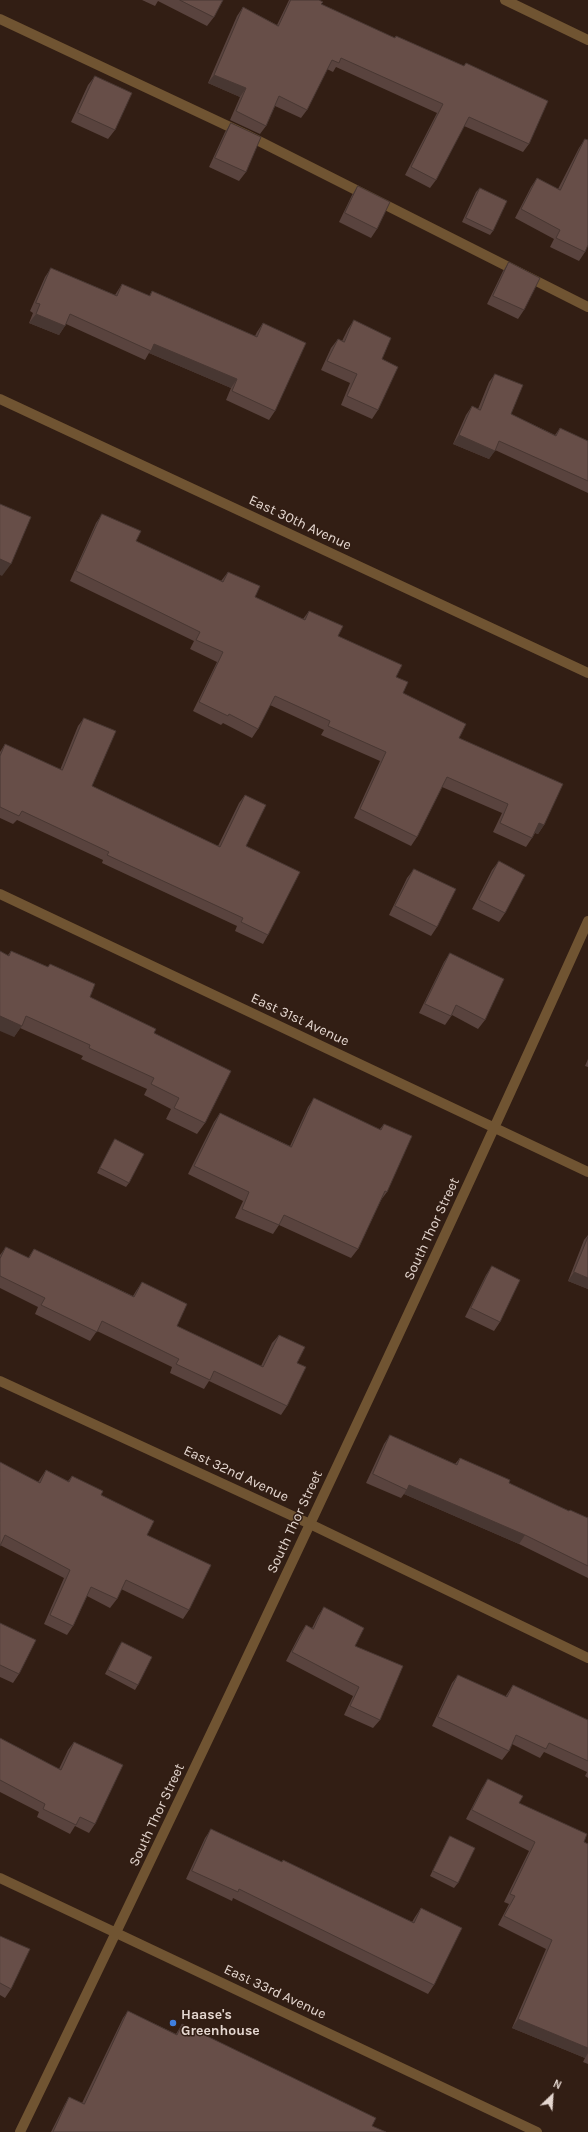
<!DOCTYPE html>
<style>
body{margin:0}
#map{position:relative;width:588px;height:2132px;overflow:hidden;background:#321e14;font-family:Karla,sans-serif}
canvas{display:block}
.north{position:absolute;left:532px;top:2076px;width:40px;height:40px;-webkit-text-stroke:3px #321e14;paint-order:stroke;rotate:25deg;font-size:11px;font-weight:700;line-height:16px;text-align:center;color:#e5d7d0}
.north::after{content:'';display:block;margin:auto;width:14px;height:18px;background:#e5d7d0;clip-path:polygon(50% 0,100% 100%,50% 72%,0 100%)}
</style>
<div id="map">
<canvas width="588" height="2132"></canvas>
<div class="north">N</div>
</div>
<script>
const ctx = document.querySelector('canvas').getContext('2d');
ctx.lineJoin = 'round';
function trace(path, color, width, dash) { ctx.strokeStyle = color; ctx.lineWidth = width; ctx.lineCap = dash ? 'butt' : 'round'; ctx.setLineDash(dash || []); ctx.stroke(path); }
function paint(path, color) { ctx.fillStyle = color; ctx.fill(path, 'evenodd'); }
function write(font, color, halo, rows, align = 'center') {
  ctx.font = font + ' Karla,sans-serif'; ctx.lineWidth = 3; ctx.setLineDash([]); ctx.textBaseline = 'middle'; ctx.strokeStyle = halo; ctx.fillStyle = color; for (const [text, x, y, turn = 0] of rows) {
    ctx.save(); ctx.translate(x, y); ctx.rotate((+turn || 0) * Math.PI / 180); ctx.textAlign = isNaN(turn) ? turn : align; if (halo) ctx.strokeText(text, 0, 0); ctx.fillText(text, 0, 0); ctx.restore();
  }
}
const service = new Path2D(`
 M0,19L247,135L588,307`);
const minor = new Path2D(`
 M0,399L588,673
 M0,894L588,1172
 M0,1381L310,1524L588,1658
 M0,1878L537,2132
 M20,2132C214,1730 405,1328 588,921`);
const tertiary = new Path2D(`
 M505,0L588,40`);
const wall = new Path2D(`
 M142,0H223L214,17L207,26L158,1L155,6Z
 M289,0H319L321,4L394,38L396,36L464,66L466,63L529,144L523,152L464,126L436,180L430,188L405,175L437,113L336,67L333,72L327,69L307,110L301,118L275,106L266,126L260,134L230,120L240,97L208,83L237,16L243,7L277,25Z
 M95,76L115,130L108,139L71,122L88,85Z
 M231,123L246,172L239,181L209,167L225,132Z
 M585,139V252L579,261L550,247L554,239L515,218L531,187L537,178L558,189L579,148Z
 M358,186L377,229L371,238L339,222L352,195Z
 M480,188L493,231L490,235L462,222L476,192Z
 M509,262L524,310L518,319L487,304L503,271Z
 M51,268L115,295L122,284L149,296L152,291L255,336L257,332L263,323L275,411L269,420L226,400L231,388L149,353L145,360L66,324L59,335L29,323L33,313L30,311L45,277Z
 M354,320L382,359L378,410L372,419L341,405L350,383L321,370L331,348L338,339L342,341L348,329Z
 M495,374L511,414L555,435L560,428L588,441V493L495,450L489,459L453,444L466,415L472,406L478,409L489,382Z
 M102,514L136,541L221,581L228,572L255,597L303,619L309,611L338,636L396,677L403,693L459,738L544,825L538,834L535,833L532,838L526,847L493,832L502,813L442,787L417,837L411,846L354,818L380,761L321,735L324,730L270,705L258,729L252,738L223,723L221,725L193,711L217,662L190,649L194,641L70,581L96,523Z
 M84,718L92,786L218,846L239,803L245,795L246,846L268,935L263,944L235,931L237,926L102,863L103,860L17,820L13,824L0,818V752L5,744L60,770L78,726Z
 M499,861L505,913L499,922L472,909L492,870Z
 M414,869L437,927L431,936L389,915L407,878Z
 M11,951L48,967L50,964L90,997L154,1033L205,1123L197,1134L166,1119L171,1109L144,1095L147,1089L81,1059L83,1056L20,1028L14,1037L8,955Z
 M450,953L485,1020L478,1029L452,1015L445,1025L419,1013L444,962Z
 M588,1059V1067L585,1066Z
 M314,1098L379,1130L384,1124L387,1192L381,1200L358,1249L351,1258L279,1225L273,1234L235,1218L243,1201L188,1174L214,1122L220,1113L290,1146L308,1107Z
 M115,1139L129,1183L126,1187L97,1173L112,1144Z
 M588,1235V1289L568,1281L584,1240Z
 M6,1247L28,1258L34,1249L133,1296L136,1291L142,1282L177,1326L261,1366L272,1343L279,1335L297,1363L287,1406L281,1415L209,1381L204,1389L170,1373L172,1367L97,1331L90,1341L35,1314L38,1307L0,1288V1255Z
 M492,1266L500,1322L494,1331L465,1317L486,1275Z
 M390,1435L455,1464L460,1458L509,1483L569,1511L588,1518V1578L519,1544L404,1494L401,1498L366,1483L384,1444Z
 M0,1462L38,1482L46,1470L68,1481L72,1476L101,1495L147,1535L189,1610L183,1619L121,1589L117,1599L110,1608L87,1596L73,1626L67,1635L44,1624L64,1578L0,1545Z
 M324,1607L355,1646L380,1720L373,1728L344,1715L353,1696L286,1661L300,1634L306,1625L312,1628L318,1616Z
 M0,1623L19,1674L13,1683L0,1677Z
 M122,1642L138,1685L135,1690L105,1674L119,1646Z
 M458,1675L505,1697L513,1685L588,1720V1778L585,1776L587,1772L544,1752L540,1758L512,1744L509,1751L502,1760L432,1726L452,1683Z
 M0,1738L59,1769L68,1750L74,1742L95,1824L89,1833L75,1826L70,1834L37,1817L39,1812L0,1792Z
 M488,1779L519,1803L588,1844V2064L583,2062L585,2058L512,2028L546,1949L498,1925L509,1904L504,1902L529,1851L466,1819L482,1788Z
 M211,1829L282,1862L283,1860L412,1922L415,1917L421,1908L434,1985L428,1994L233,1898L232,1901L186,1879L205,1838Z
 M450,1836L458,1883L454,1888L430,1876L447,1841Z
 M0,1936L11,1989L5,1998L0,1995Z
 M128,2011L176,2034L182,2024L372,2126L386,2132H51L65,2104L69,2097L82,2103L123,2018Z`);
const shadedWall = new Path2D(`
 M214,75L246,88L240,97L208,83Z
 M36,314L65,326L59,335L29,323Z
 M154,344L237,379L231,388L149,353Z
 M459,435L495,451L489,459L453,444Z
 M0,559L11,564L2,576L0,575Z
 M539,823L544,825L538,834L533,832Z
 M0,1016L22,1026L14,1037L0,1031Z
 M574,1272L588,1278V1289L568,1281Z
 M409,1485L525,1535L519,1544L404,1494Z
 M518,2019L588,2048V2053L585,2058L512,2028Z`);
const building = new Path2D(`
 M180,0H223L214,17Z
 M291,0H319L323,2L321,4L395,38L396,36L464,66L466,63L548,101L529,144L469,117L436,180L411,167L443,104L341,58L339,63L332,60L307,110L279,96L266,126L236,111L246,88L214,75L243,7L278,26Z
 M95,76L132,93L115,130L78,113Z
 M231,123L261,137L246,172L215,158Z
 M585,139L588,140V245L585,252L556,238L560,230L521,209L537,178L560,190Z
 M358,186L390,202L377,229L345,213Z
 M480,188L507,201L493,231L466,218Z
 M509,262L540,278L524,310L493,296Z
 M51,268L117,296L122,284L150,296L152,291L257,337L263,323L306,343L275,411L232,391L237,379L154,344L151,351L70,314L65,326L36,314L40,304L36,303Z
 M354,320L391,338L382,359L398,367L378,410L347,396L357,374L327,361L338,339L344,342Z
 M495,374L523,385L511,414L556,436L560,428L588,441V481L499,441L495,451L459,435L472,406L480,410Z
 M0,504L31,517L11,564L0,559Z
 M102,514L141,531L136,541L223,582L228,572L260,586L255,597L305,620L309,611L343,626L338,636L402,665L396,677L408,682L403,693L466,724L459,738L563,784L544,825L539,823L532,838L500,823L508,804L447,777L417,837L360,809L386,752L328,726L330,721L275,696L258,729L229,714L228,716L199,702L223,652L196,640L200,632L76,571Z
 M84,718L116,731L92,786L220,847L245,795L266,805L246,846L300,872L268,935L241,922L243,918L107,855L109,852L22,811L19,816L0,807V756L5,744L62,770Z
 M499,861L525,875L505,913L479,900Z
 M414,869L456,889L437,927L395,906Z
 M0,951L9,956L11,951L48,967L50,964L95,984L90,997L156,1029L154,1033L231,1071L205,1123L174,1108L179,1098L151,1084L154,1078L89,1048L90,1045L26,1016L22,1026L0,1016Z
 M450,953L504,979L485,1020L456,1005L451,1016L425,1004Z
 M314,1098L381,1130L384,1124L412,1136L387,1192L385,1191L358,1249L284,1215L279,1225L242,1209L249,1192L194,1166L220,1113L291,1147Z
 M115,1139L144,1154L129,1183L100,1168Z
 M588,1237V1278L574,1272Z
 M6,1247L29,1258L34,1249L134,1297L142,1282L187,1304L177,1326L263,1367L279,1335L305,1347L297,1363L306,1367L287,1406L214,1371L210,1380L176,1364L179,1359L102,1321L97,1332L41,1305L45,1298L0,1276V1259Z
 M492,1266L520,1280L500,1322L471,1308Z
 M390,1435L457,1465L460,1458L510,1480L509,1483L569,1511L570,1510L588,1518V1566L525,1535L409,1485L407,1490L373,1474Z
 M0,1462L40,1483L46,1470L69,1482L72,1476L103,1491L101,1495L154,1521L147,1535L211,1565L189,1610L126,1580L117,1599L91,1587L73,1626L50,1615L70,1570L5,1535L0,1546Z
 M324,1607L364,1628L355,1646L403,1666L380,1720L350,1706L359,1687L292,1652L306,1625L313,1629Z
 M0,1623L36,1640L19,1674L0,1665Z
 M122,1642L152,1657L138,1685L108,1670Z
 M458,1675L507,1697L513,1685L588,1720V1761L549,1743L546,1749L516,1735L509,1751L438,1717Z
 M0,1738L61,1770L74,1742L123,1765L95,1824L80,1817L76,1825L43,1809L45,1804L0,1780Z
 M488,1779L523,1796L519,1803L587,1834L584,1842L588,1844V2048L518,2019L552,1940L504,1916L515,1896L510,1894L535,1842L472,1810Z
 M211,1829L282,1862L283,1860L414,1923L421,1908L462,1928L434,1985L239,1889L238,1892L192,1871Z
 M450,1836L475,1848L458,1883L433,1871Z
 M0,1936L30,1949L11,1989L0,1983Z
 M128,2011L177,2035L182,2024L376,2118L372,2126L386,2132H53L69,2097L84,2104Z`);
const markers = [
 [173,2023,4,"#3f7fe0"]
];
const streetNames = [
 ["East 30th Avenue",300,523,25],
 ["East 31st Avenue",300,1020,25],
 ["South Thor Street",432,1229,-65],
 ["East 32nd Avenue",236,1474,25],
 ["South Thor Street",295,1522,-65],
 ["South Thor Street",157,1815,-65],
 ["East 33rd Avenue",275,1992,25]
];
const poiNames = [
 ["Haase's",181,2015],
 ["Greenhouse",181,2031]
];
trace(service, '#705432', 10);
trace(minor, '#705432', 10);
trace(tertiary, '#705432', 10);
paint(wall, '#59433e');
paint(shadedWall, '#483732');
paint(building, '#674e48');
trace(building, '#483732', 1);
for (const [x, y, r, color] of markers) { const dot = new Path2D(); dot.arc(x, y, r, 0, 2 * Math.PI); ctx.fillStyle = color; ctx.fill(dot); trace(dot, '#321e14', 1.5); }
write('14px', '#e5d7d0', '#321e14', streetNames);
write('bold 14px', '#e5d7d0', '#321e14', poiNames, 'left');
</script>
